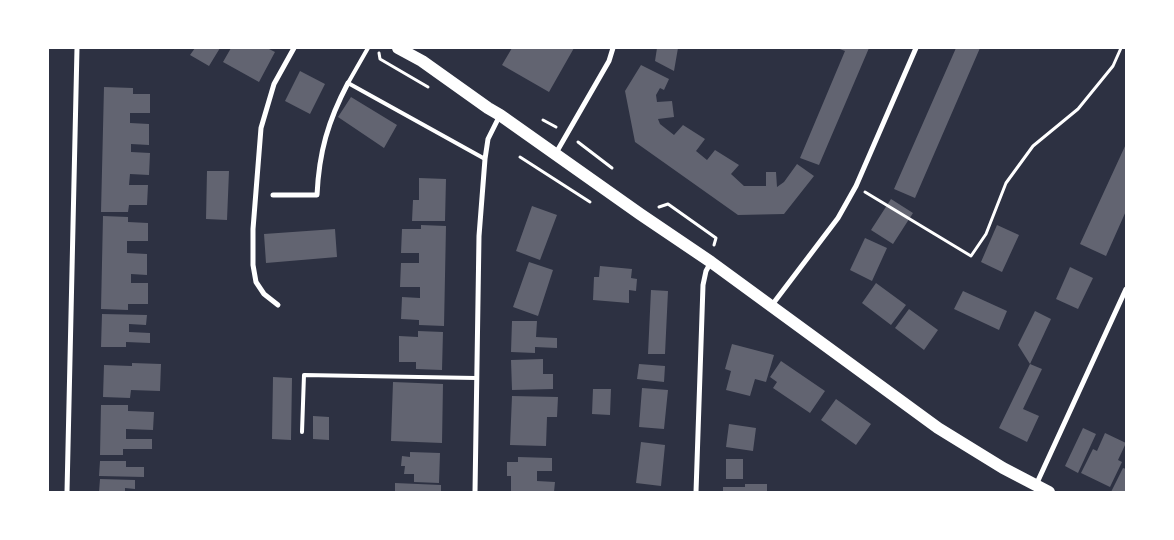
<!DOCTYPE html>
<style>
body{margin:0}
#map{position:relative;width:1174px;height:540px;overflow:hidden;background:#2d3142;font-family:Commissioner,sans-serif}
canvas{display:block}
.frame{position:absolute;inset:0;border:49px solid #fff;pointer-events:none}
</style>
<div id="map">
<canvas width="1174" height="540"></canvas>
<div class="frame"></div>
</div>
<script>
const ctx = document.querySelector('canvas').getContext('2d');
ctx.lineJoin = 'round';
function paint(path, color) { ctx.fillStyle = color; ctx.fill(path, 'evenodd'); }
function trace(path, color, width, dash) { ctx.strokeStyle = color; ctx.lineWidth = width; ctx.lineCap = dash ? 'butt' : 'round'; ctx.setLineDash(dash || []); ctx.stroke(path); }
const building = new Path2D(`
 M195,48H220L209,66L190,55Z
 M231,48H267L275,52L259,82L223,62Z
 M512,48H574L549,92L502,65Z
 M657,48H678L674,71L655,61Z
 M837,48H869L819,165L800,158L845,51Z
 M956,48H980L915,198L894,189Z
 M641,65L669,79L664,90L660,88L656,95L657,102L672,101L674,117L658,119L660,124L674,135L683,125L705,139L696,151L707,160L715,150L739,165L731,174L744,186H766V172H776L777,187L784,182L797,164L814,176L784,214L738,215L635,142L625,91Z
 M300,71L325,84L310,114L285,101Z
 M104,87L133,88V94H150V113H130V123L149,124V145L131,144V152L150,153L149,175L130,174L129,185H148L147,205H129L128,212H101Z
 M351,97L397,125L384,148L338,117Z
 M1126,144V211L1106,256L1080,244Z
 M207,171H229L227,220L206,219Z
 M419,178L446,179L445,221H412L413,200H419Z
 M891,199L913,213L893,244L871,230Z
 M532,206L557,215L540,260L516,251Z
 M103,216L128,217V222L148,223V241H127V253L147,254V275L131,274V283H148V304H128V310L101,309Z
 M421,225L446,226L444,326L419,325V320L401,319L402,297L420,298V287H400L401,263H419V253H401L402,229H421Z
 M997,225L1019,235L1002,272L981,262Z
 M335,229L337,257L266,263L264,234Z
 M865,238L887,248L872,281L850,270Z
 M529,262L553,270L538,316L513,307Z
 M600,266L632,269L631,278L637,279L636,291L629,290V303L593,300L594,277H599Z
 M1070,267L1093,278L1078,309L1056,299Z
 M876,283L906,305L891,325L862,303Z
 M651,290L668,291L665,354H648Z
 M963,291L1007,311L999,330L954,309Z
 M909,309L938,330L924,350L895,328Z
 M1035,311L1051,319L1030,364L1042,369L1023,409L1039,416L1027,442L999,428L1030,364L1018,345Z
 M102,314L147,315L146,325L129,324V332L150,333V343L126,342V347H101Z
 M512,321H537L536,337L557,338V348L535,347V353L511,352Z
 M418,331L443,332L442,370L416,369V362H399V336L418,337Z
 M732,344L774,355L766,382L755,379L750,396L726,390L731,371L725,369Z
 M543,359V374H553V389L512,390L511,360Z
 M781,361L825,391L810,413L773,388L777,382L770,377Z
 M132,363L161,364L160,391L131,390L130,398L103,397L104,365L132,366Z
 M639,364L665,366L664,382L637,379Z
 M273,377L292,378L291,440L272,439Z
 M393,382L443,384L442,443L391,441Z
 M642,388L668,390L664,429L639,427Z
 M593,389H611L610,415L592,414Z
 M512,396L558,397L557,417H547L546,446L510,445Z
 M836,399L871,424L856,445L821,420Z
 M101,405H128V411L154,412L153,430L126,429V439H152V449H123V455H100Z
 M313,416L329,417V440L313,439Z
 M729,424L756,428L753,451L726,447Z
 M1083,428L1096,434L1078,473L1065,466Z
 M1105,433L1126,443L1118,460L1122,462L1110,487L1081,473L1093,449L1097,451Z
 M641,442L665,445L661,486L636,483Z
 M410,452L440,453L439,483L414,482V474H404L405,466H401L402,456L410,457Z
 M518,457L552,458V471H537V481L555,482L554,492H511V476H507V462H518Z
 M726,459H743V479H726Z
 M100,461H126V467H144V477L99,476Z
 M1123,468L1126,469V492H1111Z
 M100,479L135,480V489L125,488V492H99Z
 M395,483L441,485V492H395Z
 M745,484H767V492H723V487H745Z`);
const path = new Path2D(`
 M379,53L380,59L428,87
 M543,120L556,127
 M578,142L612,168
 M520,157L590,202
 M865,192L971,256L986,234L1006,183L1033,146L1078,109L1113,66L1121,48
 M659,207L668,204L716,238L714,245`);
const service = new Path2D(`
 M368,48L348,83L485,159
 M302,432L304,375L476,378`);
const minor = new Path2D(`
 M556,153L609,61L613,48
 M273,195H317C319,152 328,121 348,83
 M278,305L264,294L256,282L253,265V229L261,128L274,84L294,48
 M772,305L838,218L856,186L916,48
 M1036,485L1126,289
 M67,492L77,48
 M475,492L479,236L485,159L488,139L500,115
 M696,492L703,285L706,271L711,262`);
const primary = new Path2D(`
 M398,48L422,61L488,108L500,115L640,214L711,262L938,428L1003,468L1049,492`);
paint(building, '#626471');
trace(path, '#fff', 3);
trace(service, '#fff', 4);
trace(minor, '#fff', 5);
trace(primary, '#fff', 12);
</script>
